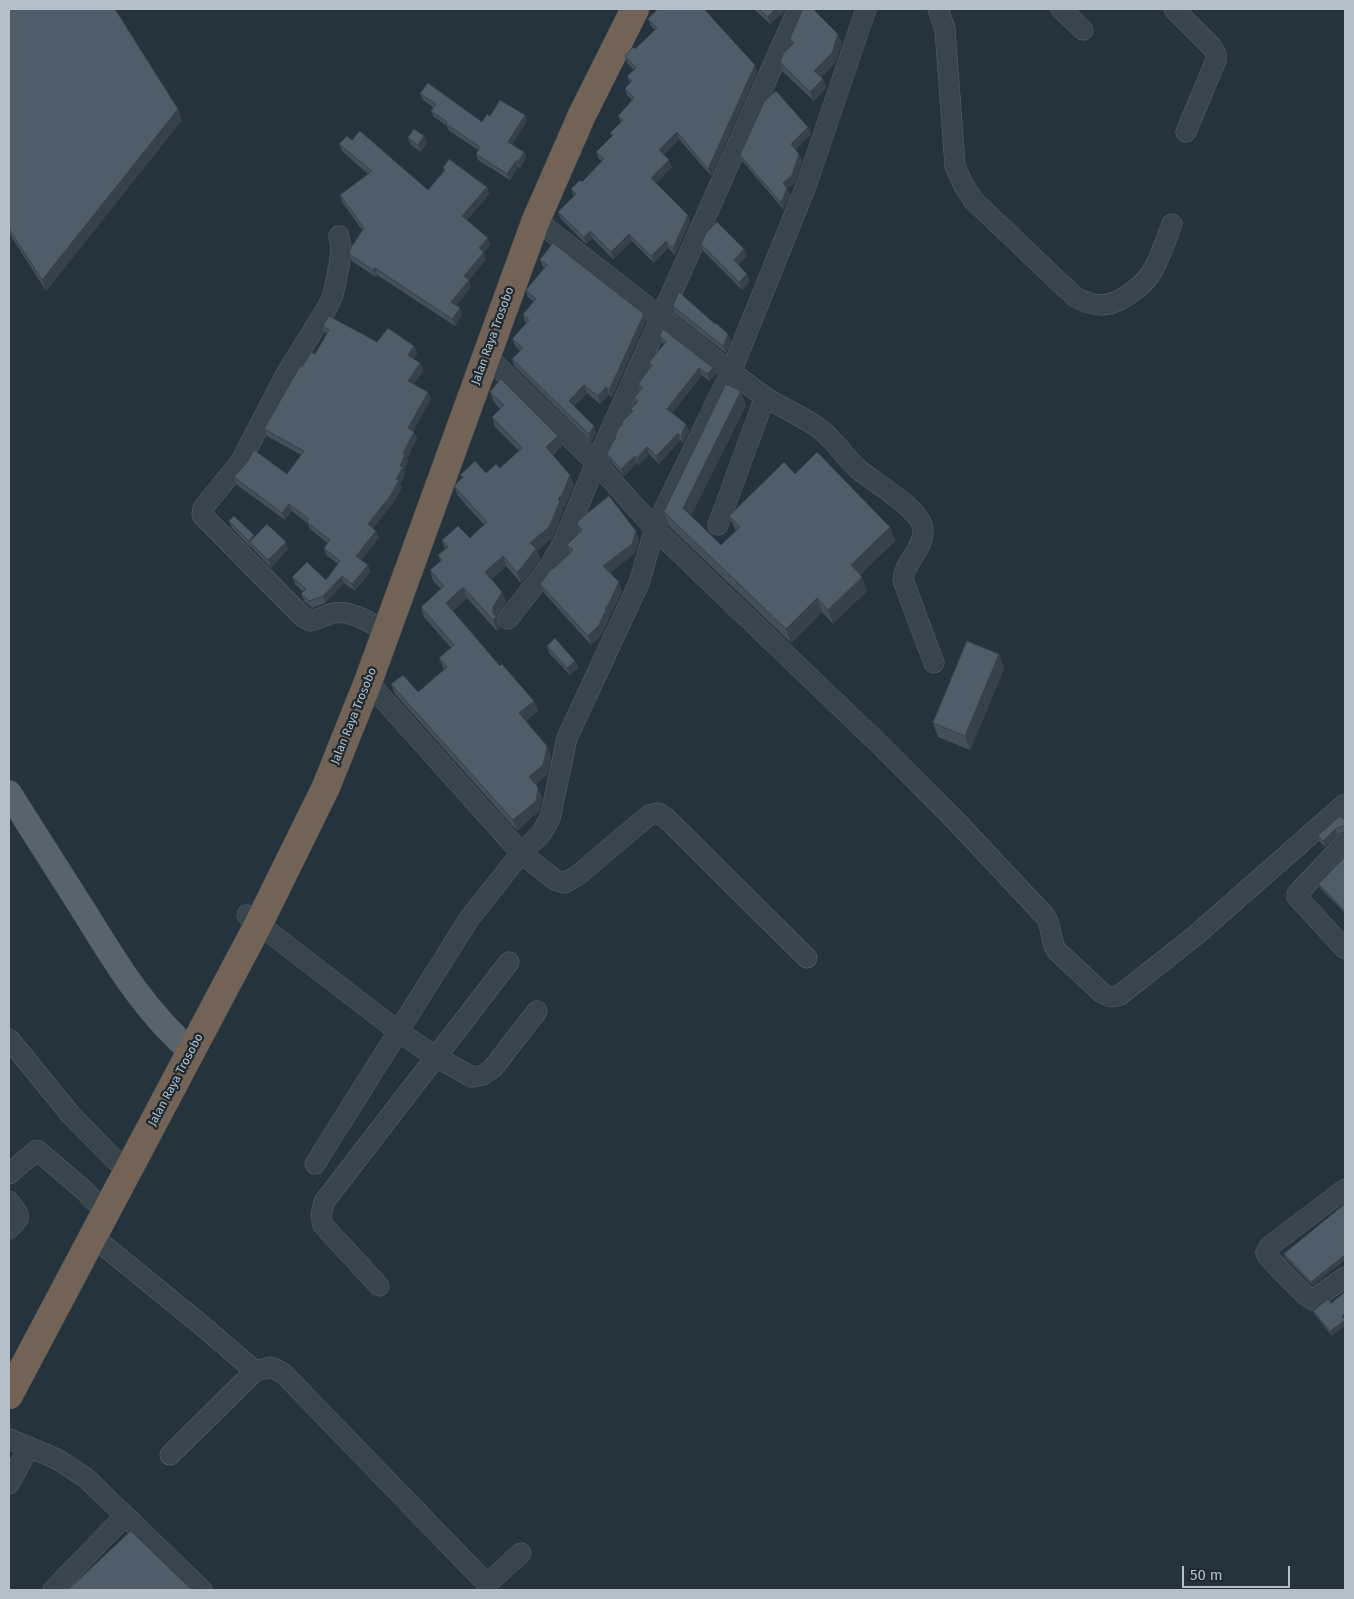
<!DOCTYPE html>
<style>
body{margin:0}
#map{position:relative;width:1354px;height:1599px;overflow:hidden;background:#25333d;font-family:"Fira Sans",sans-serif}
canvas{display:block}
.frame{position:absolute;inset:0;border:10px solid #b4bfc8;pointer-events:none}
.scale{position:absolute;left:1182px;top:1566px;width:108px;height:22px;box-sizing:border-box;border:2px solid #b4bfc8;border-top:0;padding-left:6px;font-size:15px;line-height:18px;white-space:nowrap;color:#b4bfc8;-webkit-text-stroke:4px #1e2a32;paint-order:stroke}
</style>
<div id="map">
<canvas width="1354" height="1599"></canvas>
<div class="frame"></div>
<div class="scale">50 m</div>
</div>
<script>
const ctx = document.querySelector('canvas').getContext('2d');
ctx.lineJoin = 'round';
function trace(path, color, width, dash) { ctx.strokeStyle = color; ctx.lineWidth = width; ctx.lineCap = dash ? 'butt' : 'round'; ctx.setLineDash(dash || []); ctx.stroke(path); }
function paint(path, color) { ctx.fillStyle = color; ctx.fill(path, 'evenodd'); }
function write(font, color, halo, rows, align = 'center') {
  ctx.font = font + ' "Fira Sans",sans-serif'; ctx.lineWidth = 4.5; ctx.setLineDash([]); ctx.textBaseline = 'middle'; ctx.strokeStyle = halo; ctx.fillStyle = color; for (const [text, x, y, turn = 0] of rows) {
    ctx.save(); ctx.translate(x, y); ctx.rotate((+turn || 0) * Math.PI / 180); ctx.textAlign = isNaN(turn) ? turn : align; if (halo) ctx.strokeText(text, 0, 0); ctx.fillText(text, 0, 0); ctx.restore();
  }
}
const minor = new Path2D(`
 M938,9L945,29L955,166L964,186L974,201L1075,297C1084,301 1091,305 1101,305C1118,305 1140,288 1150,275C1159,262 1166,239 1172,224
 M1061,9L1083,30
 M1174,9L1212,47L1216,54V60L1186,132
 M536,220L731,372L765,397L718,525
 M339,236L341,250L339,266L333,295L327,308L286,374L241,461L203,508L202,515L303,617L311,621C318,619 324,616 330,614C345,609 362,618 375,625
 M486,355L596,463L658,532L876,741L955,820L1045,916C1053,926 1049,940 1057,951L1102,993C1109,997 1112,998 1120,995L1196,935L1345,804
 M765,397C783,409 804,416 821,430C835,441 845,457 858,469C873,482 924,510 923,531C923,550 904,562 903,580L934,663
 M508,619L551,564L563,543L596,463L798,9
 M368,682L521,853L555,880L564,883L577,876L649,815L658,813L666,818L807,958
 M1345,843L1297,894V897L1345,949
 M247,915L399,1032L436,1057L472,1077L483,1075L493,1068L537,1011
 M9,1039L71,1115L115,1160
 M315,1164L469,919L521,853L541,834L550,818L567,738L639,583L655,528L731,372L806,186L866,9
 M9,1174L37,1150L85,1191L93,1200
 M1345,1189L1275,1242L1269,1247L1266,1253L1268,1257L1305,1295L1313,1300L1345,1277
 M9,1201L18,1214V1219L9,1229
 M92,1236L199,1323L255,1371L170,1455
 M379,1286L323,1225L321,1216L324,1202L509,962
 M255,1371L271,1367L283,1373L487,1584L521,1553
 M9,1439L57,1459L86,1478L202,1590
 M9,1484L29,1447
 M53,1590L125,1516`);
const major = new Path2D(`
 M9,793C35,834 61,875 87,916C117,965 148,1015 192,1052`);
const highway = new Path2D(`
 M9,1395L258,925L326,787L368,682L536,220L582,115L635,9`);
const wall = new Path2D(`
 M9,9L182,120L46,291L9,233Z
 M656,9H705L757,72L711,176L679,139L664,154L672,167L656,183L690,222L675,255L668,248L654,263L632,241L613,259L592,238L586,244L561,219L558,212L574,196L571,189L582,182L602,161L599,159L596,152L612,136L610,133L621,123L618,116L632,100L627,95L625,88L630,83L627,76L634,70L627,63L625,56L635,49L655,30L651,26L648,19L657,10Z
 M754,9H785L782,15L781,14L770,24Z
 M790,39L842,43L835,63L821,77L823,79L826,88L814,101L783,72L780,62L792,45Z
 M420,94L482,122L490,116L525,115L527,121L512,144L524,152L526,158L520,168L518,167L510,180L478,160L476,154L478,150L448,130L447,126L434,117L431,111L434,108L423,100Z
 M808,127L811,134L796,149L799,154L802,161L795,183L787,189L790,195L784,208L783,209L743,162L740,155Z
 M424,136L427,143L421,152L411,145L408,138Z
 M352,140L428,190L444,171L443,168L487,187L489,194L467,220L488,238L490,245L484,252L486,259L469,280L471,287L456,306L462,315L455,326L377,275L376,277L352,261L349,254L362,230L342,202L340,195L368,174L342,151L339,144Z
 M701,244L744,249L747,256L738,265L747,274L750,281L742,290L703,251Z
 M540,260L644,314L646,321L612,397L609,394L600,404L587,393L574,406L596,433L591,442L514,366L512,359L520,351L515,346L512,339L527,323L525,322L523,314L534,302L528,297L526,290L544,268L543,267Z
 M673,306L715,324L731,341L726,353L675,314Z
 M323,326L377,342L414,346L417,354L413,359L420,363L423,371L413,384L431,399L413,431L417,439L407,458L408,462L404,470L405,474L400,484L402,487L393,503L373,528L376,531L379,538L361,560L368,565L370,572L355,591L344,583L325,603L312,608L304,601L301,594L303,592L295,584L292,577L326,580L338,564L326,555L324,548L327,543L310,529L308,524L292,511L285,520L237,485L234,477L287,474L301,455L267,436L264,429L302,367L315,354L327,334L325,333Z
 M660,336L713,368L715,375L709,381L702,375L672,413L689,431L683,443L680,440L659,464L649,454L639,465L637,463L624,476L610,461L607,454L616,439L615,437L622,425L621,423L632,412L631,409L636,403L634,398L641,390L638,384L651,367L649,362L664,344L662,343Z
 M490,392L562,446L553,455L574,485L565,506L562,508L563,511L553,537L537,551L540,559L521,583L506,566L492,579L506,602L496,617L500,628L497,631L467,598L453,611L500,666L534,701L538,711L526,721L551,756L547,775L536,784L542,798L539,811L517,831L395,694L391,684L418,692L444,670L439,658L451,648L424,617L421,607L441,589L433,581L430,570L440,561L438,555L445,549L442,540L470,538L484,525L458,496L454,486L462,479L460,475L486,473L500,468L519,451L495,427L492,417L500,409L494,402Z
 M746,405L691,516L721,545L736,531L729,516L795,474L895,541L860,575L867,591L833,624L822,612L791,643L669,526L664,512Z
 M229,521L254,535L255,537L288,549L271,568L253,549L252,547L251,548L232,528Z
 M577,524L636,531L639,540L635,553L610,573L622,591L611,614L609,617V619L602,634L591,645L544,593L540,584L553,569L570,553L567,545L580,532Z
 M547,646L575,661L578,668L570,675L549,653Z
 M999,654L1004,669L970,750L938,737L933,723Z
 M1345,821V831L1337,835L1325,847L1320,842L1318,836Z
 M1345,857V913L1320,888L1319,884Z
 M1345,1204L1313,1286L1285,1257L1284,1254Z
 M1313,1311L1345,1320V1325L1332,1336L1315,1315Z`);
const shadedWall = new Path2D(`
 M775,9H779L781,14L770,24L768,17Z
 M780,9H785L782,15Z
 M838,34L842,43L835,63L818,80L814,71Z
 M755,65L757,72L711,176L708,169Z
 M823,79L826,88L814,101L810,92Z
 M178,109L182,120L46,291L42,280Z
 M525,115L527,121L510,148L508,142Z
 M808,127L811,134L794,151L791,144Z
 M677,132L679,139L662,156L659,150Z
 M424,136L427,143L421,152L418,145Z
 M524,152L526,158L520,168L518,162Z
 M799,154L802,161L795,183L787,189L790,195L784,208L783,209L780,202L783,183Z
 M669,160L672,167L654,185L651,178Z
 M516,161L518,167L510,180L507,174Z
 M487,187L489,194L464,223L462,216Z
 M688,215L690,222L675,255L673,248Z
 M590,231L592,238L586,244L584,237Z
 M629,234L632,241L613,259L611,252Z
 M488,238L490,245L484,252L486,259L469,280L471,287L453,309L451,302L479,248Z
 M666,241L668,248L654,263L651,256Z
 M744,249L747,256L736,267L734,260Z
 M375,268L377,275L376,277L373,270Z
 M747,274L750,281L742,290L739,282Z
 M460,308L462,315L455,326L452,319Z
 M644,314L646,321L612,397L609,390Z
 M728,334L731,341L726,353L723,346Z
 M414,346L417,354L411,362L408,355Z
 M420,363L423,371L411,388L408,381Z
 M699,368L702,375L670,416L667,409Z
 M713,368L715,375L709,381L707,374Z
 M584,385L587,393L571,408L569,401Z
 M606,387L609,394L600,404L598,396Z
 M741,391L746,405L688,522L683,508Z
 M428,392L431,399L410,436L408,428Z
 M686,424L689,431L683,443L681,436Z
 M594,426L596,433L591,442L589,434Z
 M414,432L417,439L407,458L408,462L404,470L405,474L400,484L402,487L393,503L370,531L368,524L396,479L403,453Z
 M678,433L680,440L659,464L656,456Z
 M558,436L562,446L550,457L546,447Z
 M647,447L649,454L639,465L637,458Z
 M635,456L637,463L624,476L621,469Z
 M570,475L574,485L565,506L562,508L563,511L553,537L537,551L540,559L521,583L517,573L530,543L558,499Z
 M289,504L292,511L285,520L282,513Z
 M890,527L895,541L856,579L851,565Z
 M376,531L379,538L359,563L356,556Z
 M636,531L639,540L635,553L607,575L603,566Z
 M254,535L257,542H250L252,547L251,548L249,541Z
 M286,542L288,549L271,568L268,560Z
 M503,556L506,566L488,582L485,572Z
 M368,565L370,572L355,591L352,584Z
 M342,576L344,583L325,603L323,596Z
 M862,577L867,591L833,624L828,610Z
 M619,582L622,591L611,614L609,617V619L602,634L591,645L588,636L605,608Z
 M463,587L467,598L450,614L446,603Z
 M502,592L506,602L496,617L500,628L497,631L493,620V607Z
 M817,598L822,612L791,643L786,629Z
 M999,654L1004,669L970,750L965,736Z
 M575,661L578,668L570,675L567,668Z
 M534,701L538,711L523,724L519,713Z
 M547,746L551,756L547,775L533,787L529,777Z
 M538,787L542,798L539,811L517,831L513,820Z
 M1335,829L1337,835L1325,847L1323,841Z
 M1345,1255V1260L1313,1286L1311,1282Z
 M1345,1320V1325L1332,1336L1330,1331Z`);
const building = new Path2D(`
 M9,9H115L178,109L42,280L9,229Z
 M658,9H704L755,65L708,169L677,132L659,150L669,160L651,178L688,215L673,248L666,241L651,256L629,234L611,252L590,231L584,237L558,212L576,194L571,189L580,180L582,182L604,159L596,152L613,135L610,133L623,120L618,116L634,98L625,88L632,81L627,76L636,68L625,56L633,47L635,49L657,28L648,19Z
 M759,9H775L768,17Z
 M803,9H813L838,34L832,53L814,71L823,79L810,92L780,62L783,54L794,43L790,39Z
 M428,83L482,122L487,114L490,116L500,100L525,115L508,142L524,152L518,162L516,161L507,174L476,154L480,147L446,124L447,122L431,111L436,104L420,94Z
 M776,91L808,127L791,144L799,154L792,175L783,183L787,188L782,201L780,202L740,155L764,102Z
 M414,129L424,136L418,145L408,138Z
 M360,131L428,190L445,170L443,168L449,159L487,187L462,216L488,238L479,248L484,252L464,276L469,280L451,302L460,308L452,319L375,268L373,270L349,254L350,249L364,228L340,195L372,171L339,144L347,136L352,140Z
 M717,222L744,249L734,260L747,274L739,282L701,244L706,233Z
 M553,243L644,314L609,390L606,387L598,396L584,385L569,401L594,426L589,434L512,359L523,348L512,339L529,320L523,314L536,299L526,290L547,265L540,260Z
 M679,292L715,324L716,323L728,334L723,346L673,306Z
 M329,316L377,342L388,328L414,346L408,355L420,363L408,381L428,392L408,428L414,432L403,453L405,455L400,466L403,467L396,479L399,480L391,495L368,524L376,531L356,556L368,565L352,584L342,576L323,596L309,601L301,594L306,589L292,577L307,562L326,580L340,561L324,548L330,540L307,522L309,519L289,504L282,513L234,477L248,461L254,450L287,474L304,451L264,429L300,366L302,367L311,352L315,354L329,330L323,326Z
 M663,329L713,368L707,374L699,368L667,409L686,424L681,436L678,433L656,456L647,447L637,458L635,456L621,469L607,454L613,442L616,438L615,437L618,429L623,424L621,423L633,411L631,409L638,401L634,398L643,387L638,384L652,365L649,362L666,342L660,336Z
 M501,379L558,436L546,447L570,475L562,495L558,499L560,501L549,527L530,543L536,549L517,573L503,556L485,572L502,592L493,607V613L496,617L493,620L463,587L446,603L500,666L502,664L534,701L519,713L547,746L543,765L529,777L538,787L536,801L513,820L391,684L403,675L418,692L447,667L439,658L454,645L421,607L444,586L430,570L442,560L438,555L448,547L442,540L458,526L470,538L487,522L454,486L463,477L460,475L475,461L486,473L496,464L500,468L522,448L492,417L504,405L490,392Z
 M726,384L741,391L683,508L721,545L740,527L729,516L784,462L795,474L817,452L890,527L851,565L862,577L828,610L817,598L786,629L664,512Z
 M609,496L636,531L632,544L603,566L619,582L608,605L605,608L606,610L599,625L588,636L540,584L552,568L553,569L573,550L567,545L582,530L577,524L579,520Z
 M234,516L254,535L249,541L229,521Z
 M267,524L286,542L268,560L250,542Z
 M555,638L575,661L567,668L547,646Z
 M967,641L999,654L965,736L933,723Z
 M1340,816L1345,821V825L1335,829L1323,841L1318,836Z
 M1345,857V911L1319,884Z
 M1345,1204V1255L1311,1282L1284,1254Z
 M1345,1292V1314L1342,1316L1345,1320L1330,1331L1313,1311L1328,1299L1331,1303Z
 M131,1531L190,1588L194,1590H68Z`);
const streetNames = [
 ["Jalan Raya Trosobo",493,336,-70],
 ["Jalan Raya Trosobo",354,716,-68],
 ["Jalan Raya Trosobo",176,1080,-62]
];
trace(minor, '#57626b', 21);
trace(major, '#424e56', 26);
trace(highway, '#444f58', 29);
trace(minor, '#39454d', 20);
trace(major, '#57646d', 25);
trace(highway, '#736356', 28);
paint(wall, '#435059');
paint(shadedWall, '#374149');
paint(building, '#4e5d68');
trace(building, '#374149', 1);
write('12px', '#b4bfc8', '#1e2a32', streetNames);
</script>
